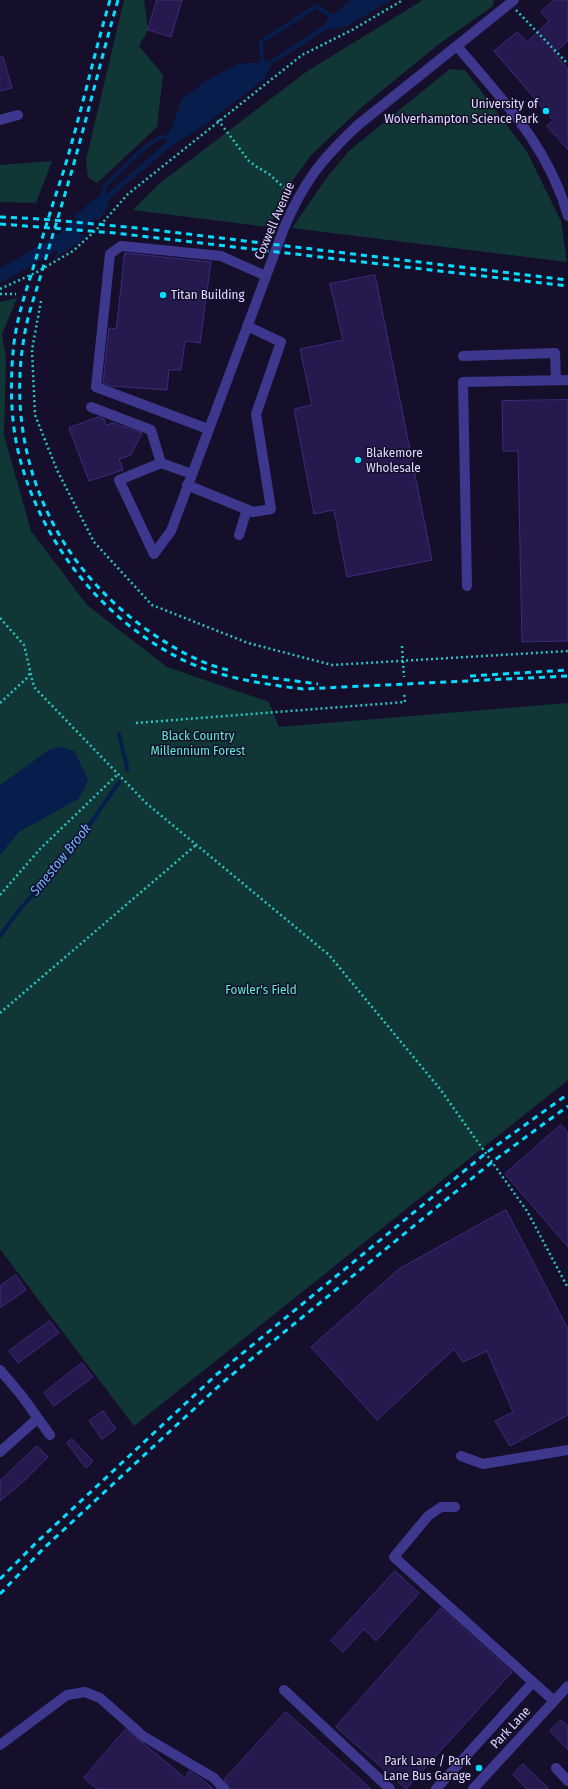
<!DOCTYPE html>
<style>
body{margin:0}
canvas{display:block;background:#150f2c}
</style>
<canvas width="568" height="1789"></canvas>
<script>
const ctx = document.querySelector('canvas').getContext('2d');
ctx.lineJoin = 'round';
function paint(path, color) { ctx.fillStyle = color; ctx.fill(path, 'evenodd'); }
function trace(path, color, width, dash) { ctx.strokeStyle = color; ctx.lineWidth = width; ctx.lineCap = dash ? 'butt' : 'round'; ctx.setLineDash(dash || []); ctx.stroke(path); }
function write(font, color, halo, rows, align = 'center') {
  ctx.font = font + ' "Fira Sans Condensed",sans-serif'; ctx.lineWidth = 3; ctx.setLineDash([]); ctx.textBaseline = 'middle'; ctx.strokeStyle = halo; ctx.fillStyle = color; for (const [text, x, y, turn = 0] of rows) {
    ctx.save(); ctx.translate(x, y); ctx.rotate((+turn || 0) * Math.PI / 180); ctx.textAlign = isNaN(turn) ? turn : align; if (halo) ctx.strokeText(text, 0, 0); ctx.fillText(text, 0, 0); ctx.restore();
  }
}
const green = new Path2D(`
 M124,0H144L148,30L139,46L163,75L157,127L97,183L88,177L86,160Z
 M423,0H494L493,6L439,44L363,106L311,155L291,183L269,227L133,210L160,183L306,72Z
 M450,69L465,70L527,152L561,221L567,262L292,228L328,176L350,150Z
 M52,161L36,203L0,202V165Z
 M17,298L2,334L6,358L4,435L31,531L87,605L167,667L269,702L279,727L568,703V1080L134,1426L0,1249V302Z`);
const water = new Path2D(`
 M351,0H391L347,26L326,30L272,64L264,79L203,126L170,147L110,198L107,209L98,220L73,217L95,199L107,194L166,143L182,99L206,81L238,64L269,61L323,26L328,19Z
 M63,233L86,235L79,242L54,259Z
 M62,747L74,751L88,779L85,788L78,799L19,832L0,855V785L50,749Z`);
const pier = new Path2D(`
 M62,231L86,233L88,235L63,233L54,261L52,258Z`);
const stream = new Path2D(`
 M262,66L261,42L316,6L336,19
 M101,200L105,186L141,151L158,138L174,136
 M0,272L2,275
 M119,734C120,745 128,763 127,770
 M0,936L16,914L36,891L47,882L71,852L119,782`);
const canal = new Path2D(`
 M0,276L63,239L98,207`);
const building = new Path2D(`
 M157,0H182L171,37L148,30Z
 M554,0H568V41L554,53L568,69V150L547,126L553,120L494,51L517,32L527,42L549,21L541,12Z
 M0,57H3L12,88L0,91Z
 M125,253L211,262L200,343L185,341L181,370H169L167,390L111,386L103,383L109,328L116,329Z
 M375,275L432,560L347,577L334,510L314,514L294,409L312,405L300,349L343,340L330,284Z
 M568,400V641L522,642L518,451H503L502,401Z
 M99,417L104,419L106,425L113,423L142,433L131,455L119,459L123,470L89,481L69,428Z
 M561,1125L568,1133V1247L505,1174Z
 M506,1210L568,1329V1415L510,1446L495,1421L513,1412L487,1351L463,1362L454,1349L377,1420L311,1347L399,1269Z
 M16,1275L26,1290L0,1308V1286Z
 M50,1321L59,1333L18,1363L9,1351Z
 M82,1363L93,1377L54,1406L44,1393Z
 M103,1411L116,1429L102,1439L89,1421Z
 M72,1439L93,1461L86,1468L67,1443Z
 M37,1446L48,1457L24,1481L0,1501V1481Z
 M395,1571L419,1593L376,1641L364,1629L343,1652L331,1641Z
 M441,1608L512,1672L406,1789L336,1727Z
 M286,1712L371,1789H230L224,1780Z
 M561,1720L568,1726V1750L550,1731Z
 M126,1729L185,1778L189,1771L202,1779L213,1789H97L84,1778Z
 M523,1764L549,1789H527L513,1775Z`);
const path = new Path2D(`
 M516,10L568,64
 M218,120L249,161L257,167L269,174L290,193
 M0,289L37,272L73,251L97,229L128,194L302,55L352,30L403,0
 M0,294H16
 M41,301L32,350L35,415L57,470L94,542L152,605L248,643L332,665L568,651
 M0,618L24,645L34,687L146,803L329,955L440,1089L527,1211L568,1288
 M402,646L404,677
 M0,703L28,677L30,672
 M136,723L405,702L404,692
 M0,895L40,849L118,774
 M0,1013L196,845`);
const minor = new Path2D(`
 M457,46C503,101 548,145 568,216
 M0,120L18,115
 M463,356L555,353L556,380
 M91,407L151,430L161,463
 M208,429L96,387L110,254L121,246L221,256L266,276
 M192,474L161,463L119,480L154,554L171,531L284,228C304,181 321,160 358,125L514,0
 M187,485L253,512L271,509L256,414L281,342L247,326
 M239,535L247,509
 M467,586L463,382L568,380
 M0,1370L22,1396L50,1435
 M0,1452L38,1418
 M461,1456L483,1464L568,1450
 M455,1507H441L428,1516L394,1557L554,1701
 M284,1690L390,1789
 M0,1745L67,1695L85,1692L100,1698L143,1736L214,1778L224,1789
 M556,1768L568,1781
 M436,1789L533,1682
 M473,1789L568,1686`);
const rail = new Path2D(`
 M110,0C93,58 80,118 62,176C51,209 41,242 31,275C24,297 17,319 14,343C10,379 10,419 19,455C41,543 103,621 185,661C222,678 263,684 303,689L568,676
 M118,0C101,59 87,118 70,177C60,211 50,244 40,278C34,298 27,317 24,338C8,429 37,524 101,590C131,622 184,660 228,670
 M0,217L41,219L138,228L568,280
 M0,224L115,233L568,286
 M251,675L318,684
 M470,676L568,670
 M0,1579L38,1541L216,1375L486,1153L568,1094
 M0,1594L43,1549L222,1383L492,1162L568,1106`);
const markers = [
 [546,111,4,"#06ddff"],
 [163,295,4,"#06ddff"],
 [358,460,4,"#06ddff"],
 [479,1768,4,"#06ddff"]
];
const poiNames = [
 ["University of",538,104],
 ["Wolverhampton Science Park",538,119],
 ["Titan Building",171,295,"left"],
 ["Blakemore",366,453,"left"],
 ["Wholesale",366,468,"left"],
 ["Park Lane / Park",471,1761],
 ["Lane Bus Garage",471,1776]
];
const streetNames = [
 ["Coxwell Avenue",275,221,-67],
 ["Park Lane",511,1728,-47]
];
const parkNames = [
 ["Black Country",198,736],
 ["Millennium Forest",198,751],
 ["Fowler's Field",261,990]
];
const waterNames = [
 ["Smestow Brook",61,860,-51]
];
paint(green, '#113636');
paint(water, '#071e4d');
paint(pier, '#150f2c');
trace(stream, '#071e4d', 4);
trace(canal, '#071e4d', 13);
paint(building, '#26194e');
trace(building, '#3d2a7c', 1);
trace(path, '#27c6c2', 2.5, [2, 3]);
trace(minor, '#3d378e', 10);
trace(rail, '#06ddff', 3, [6, 5]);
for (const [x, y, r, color] of markers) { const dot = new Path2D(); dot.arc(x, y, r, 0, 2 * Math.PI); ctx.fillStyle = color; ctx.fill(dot); trace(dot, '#150f2c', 1.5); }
write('13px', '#dfdaff', '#150f2c', poiNames, 'right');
write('13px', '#dfdaff', '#150f2c', streetNames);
write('13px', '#5be9cb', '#150f2c', parkNames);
write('italic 14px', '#68b4ff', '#150f2c', waterNames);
</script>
